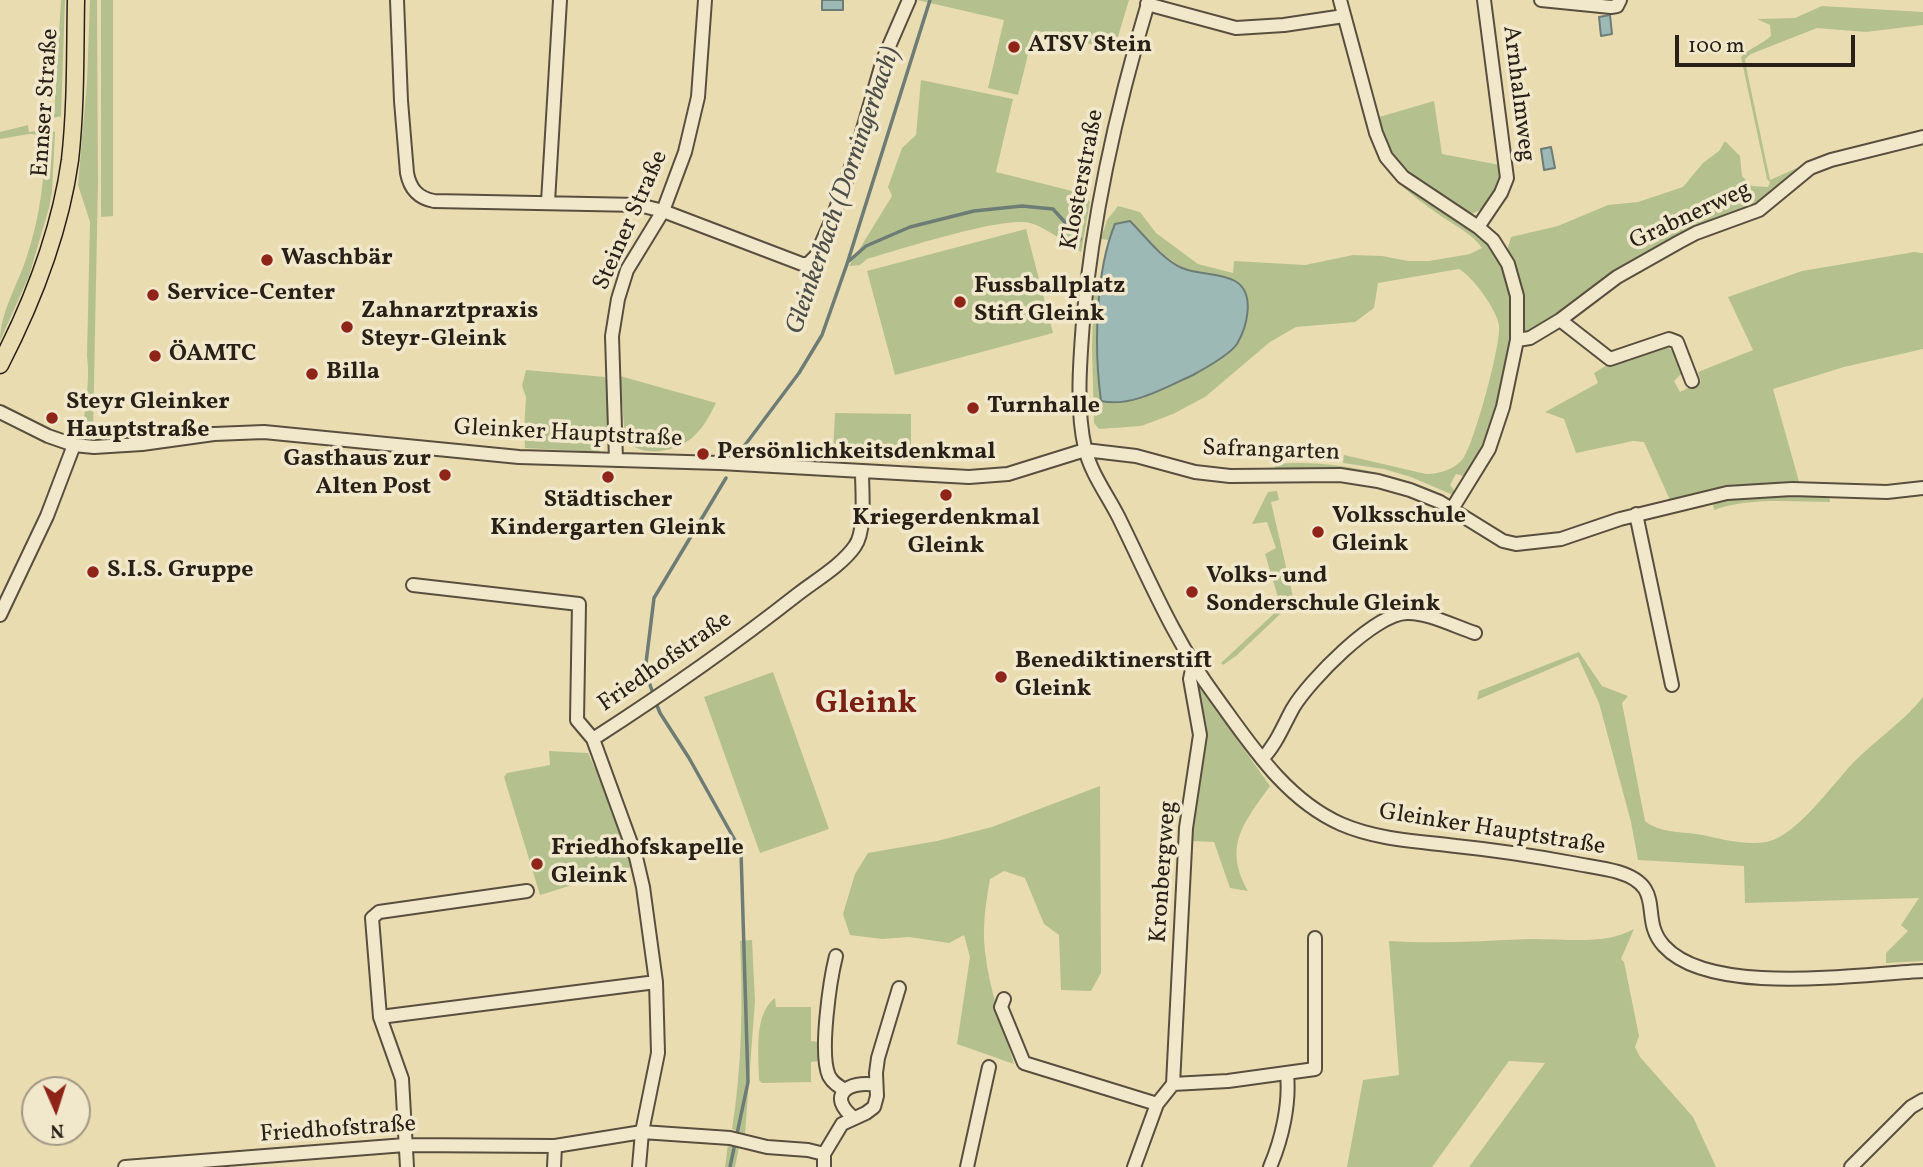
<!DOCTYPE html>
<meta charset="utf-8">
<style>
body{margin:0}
#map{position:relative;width:1923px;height:1167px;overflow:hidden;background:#eadcb1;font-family:Vollkorn,serif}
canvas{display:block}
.north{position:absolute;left:21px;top:1076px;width:70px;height:70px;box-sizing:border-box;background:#f1e8cc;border:2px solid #a19884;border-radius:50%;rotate:177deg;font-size:19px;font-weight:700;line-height:28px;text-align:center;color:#292017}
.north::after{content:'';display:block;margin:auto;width:24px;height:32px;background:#8f2418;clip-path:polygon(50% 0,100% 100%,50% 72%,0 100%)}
.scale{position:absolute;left:1675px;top:35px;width:180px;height:32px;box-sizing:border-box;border:4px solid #292017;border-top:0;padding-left:9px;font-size:21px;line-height:24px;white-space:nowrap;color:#292017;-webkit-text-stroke:5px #f1e8cc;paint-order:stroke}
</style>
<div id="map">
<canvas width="1923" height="1167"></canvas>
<div class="north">N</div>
<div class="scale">100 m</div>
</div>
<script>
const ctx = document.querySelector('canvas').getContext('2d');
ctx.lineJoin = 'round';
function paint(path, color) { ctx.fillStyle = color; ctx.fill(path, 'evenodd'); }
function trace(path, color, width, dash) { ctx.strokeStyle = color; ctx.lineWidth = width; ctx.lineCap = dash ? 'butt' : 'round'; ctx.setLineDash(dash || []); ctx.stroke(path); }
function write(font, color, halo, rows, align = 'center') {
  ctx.font = font + ' Vollkorn,serif'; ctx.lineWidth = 7; ctx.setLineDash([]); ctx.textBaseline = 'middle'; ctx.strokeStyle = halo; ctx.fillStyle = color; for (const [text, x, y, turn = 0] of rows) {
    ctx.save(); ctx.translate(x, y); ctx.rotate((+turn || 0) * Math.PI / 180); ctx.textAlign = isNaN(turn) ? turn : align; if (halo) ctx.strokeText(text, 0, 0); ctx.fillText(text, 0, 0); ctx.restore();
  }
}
const green = new Path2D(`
 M61,0H65L61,116L54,118Z
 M90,0H97L98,183L93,434L89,435L81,430V421L84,419C86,396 90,380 87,356L90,222L78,185L87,82Z
 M101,0H113V216L101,217Z
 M917,0H1129L1114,50L1034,30L1018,95L988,88L1004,20Z
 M1822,6L1923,12V25L1866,32L1817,28L1751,54L1745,59L1748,76L1770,180L1808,163L1767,201L1680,237L1649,252L1551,322L1528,333L1524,329L1522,302L1507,251L1511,237L1558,226L1608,205L1638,202L1683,187L1703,163L1719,151L1725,141L1740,156L1742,176L1752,186L1768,187L1770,182L1767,179L1741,57C1750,48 1762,44 1771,36L1770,25L1757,19L1795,18Z
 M921,80L1013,99L996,172L1084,194L1090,202L1081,252C1068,244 1043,226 1030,223C1002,216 899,250 867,259L860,265L849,266L892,196L888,187L902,148L916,135Z
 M1434,101L1442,154L1500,165C1500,171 1502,178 1500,183C1495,196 1481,215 1467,214C1444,200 1411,186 1395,164C1386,151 1383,132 1379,117Z
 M1370,120C1373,130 1375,142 1380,151C1384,159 1396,166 1404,172C1430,193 1464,216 1487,240C1540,297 1500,419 1467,477L1456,474L1450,485L1456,493L1453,495L1411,477L1384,469L1343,463L1344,455L1426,474C1440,474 1456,469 1464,457C1475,440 1501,345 1499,326C1497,310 1473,277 1459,269L1378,283L1374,308L1355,322L1296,327L1270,342L1205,397L1173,414L1141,426L1099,429L1094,423L1092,347L1094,284L1099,285L1098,379L1133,399L1204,369L1236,281L1182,268L1163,254L1130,222L1115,224L1108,240L1101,239L1107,220L1118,206L1140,212L1156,233L1198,264L1233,273L1234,261L1305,265L1353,255L1382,256L1408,261H1429L1470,254L1482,248C1472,234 1459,228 1444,218C1400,188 1383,173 1366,122Z
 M28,125L29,132L47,129L55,132L52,192L49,208L29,276L0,341C0,313 17,286 26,259C40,218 45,177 45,135L29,134L0,139V132Z
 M1026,229L1053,333L895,375L867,271Z
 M1914,252L1923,253V349L1844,367L1773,389L1800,485L1733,488L1670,500L1644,442L1633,441L1576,453L1564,419L1545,412L1598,383L1594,373L1607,365L1664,345L1673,351L1683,372L1674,381L1680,392L1701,381L1698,372L1753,350L1728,297L1802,271Z
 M526,370L605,377L610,389V435L599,452L525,448L524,430L526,397L522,386Z
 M620,376L716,403C710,415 704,427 694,436C678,452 639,460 625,438Z
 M835,413L911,414V454L833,452Z
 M1276,464C1327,459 1396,473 1442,494L1445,498L1403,482L1274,470Z
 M1277,491L1279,500L1271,502L1294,601L1236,656L1223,665L1221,663L1281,607L1265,554L1276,548L1267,522L1252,524L1268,492Z
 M1829,494L1830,502C1793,502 1749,497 1714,510L1712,499L1749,495Z
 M1579,652L1602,686L1628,696L1622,703L1645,821C1658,832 1680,832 1697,834C1718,838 1744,846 1766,842C1799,836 1836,778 1860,756C1882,735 1905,720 1923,697V961L1886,963V953L1908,931L1901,925L1919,898L1745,903L1744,866L1638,860L1631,822L1599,703L1578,657L1477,700L1479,691Z
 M773,672L829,829L760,853L704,697Z
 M1198,681L1204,693L1270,786C1243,824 1223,846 1248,891L1230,888L1214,842L1191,841L1190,829L1205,731L1196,682Z
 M549,751L588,753L613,808L631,867L540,895L504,777L507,773L550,765Z
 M1100,786L1101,973L1091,991L1061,990L1059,935L1044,924L1025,878L1004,871L990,879C986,902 982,928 985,951C989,989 1003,1027 1014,1064L957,1044L970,957L964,935L949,943L909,937L882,939L850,935L843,914L855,874L868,853L937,841L992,827Z
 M1634,929L1621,959L1624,962L1639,1036L1635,1047L1640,1057L1693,1117L1716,1167H1469L1545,1063L1509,1061L1432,1167H1347L1363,1080L1399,1075L1389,941C1436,944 1482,941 1529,939C1564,938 1603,946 1634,929Z
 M752,940L755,1001L745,1134L732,1129C742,1067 743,1003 740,941Z
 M775,998L776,1007H811V1041L820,1042V1061L811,1062V1082L762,1083L759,1080C759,1056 753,1014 775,998Z
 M728,1144L739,1147L735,1167H725Z`);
const water = new Path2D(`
 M822,0H843V10H822Z
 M1610,15L1612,34L1601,36L1599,17Z
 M1551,147L1555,168L1544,170L1541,149Z
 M1130,221C1145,236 1162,259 1182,268C1198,275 1219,272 1235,281C1256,293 1247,327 1237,344C1230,354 1204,369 1193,375C1166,387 1131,408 1101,401C1094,350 1095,272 1115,224Z`);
const stream = new Path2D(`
 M849,261L866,246L910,227L974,211L1022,206L1053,209L1080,239
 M736,457L799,373L822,335L847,264L930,0
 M654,696L645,671L654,598L726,478
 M656,703L660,713L689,758L741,851L748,1082L730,1167`);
const minor = new Path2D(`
 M397,0L401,101L407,173C410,189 418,198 434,201L639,205L663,211L802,264H808L816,256L833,217L856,153L883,60L909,0
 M1149,0C1117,106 1093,212 1083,322C1080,361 1076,410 1085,448C1090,472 1108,496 1119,518C1149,579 1175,642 1216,697C1251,745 1285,799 1341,824C1378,840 1417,841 1456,846C1495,850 1534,856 1572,863C1587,866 1604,868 1618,872C1668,887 1638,918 1664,946C1710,997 1859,974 1923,971
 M1340,0L1376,133L1386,157L1403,177L1478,227L1493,240L1508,264L1517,296V340L1503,407L1489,449L1452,509
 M1541,0L1611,7L1617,6L1620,0
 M1147,4L1236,28L1284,25L1344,16
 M548,202L560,0
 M1478,227L1501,193L1507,178L1484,0
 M1560,320L1610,359L1669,339L1677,342L1692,381
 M1517,340L1530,338L1560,320L1617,277L1679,242L1696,233L1759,210L1810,168L1831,160L1923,137
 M0,412L48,436L74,445L94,447L142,444L214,434L264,432L519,457L720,463L969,477L1008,474L1085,450L1136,456L1195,472L1230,476L1340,475L1378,481L1410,490L1440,502L1503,541L1516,544L1561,539L1620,519L1727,493L1792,489L1887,492L1923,488
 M616,460L612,336L618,299L627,270L663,211L685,152L698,97L705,0
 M1636,514L1672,685
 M413,585L579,604L577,720L593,739
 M0,615L47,516L74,445
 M1262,759C1276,745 1283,726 1293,708C1309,681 1375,613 1407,613C1427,612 1456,627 1475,633
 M836,956C830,980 819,1054 829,1076C833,1083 838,1086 845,1090
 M1004,999L1001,1007L1024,1063L1157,1104
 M380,1017L656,982
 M1173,1084L1228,1081L1315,1069V938
 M854,1118C826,1096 848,1080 876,1085
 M824,1154L842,1124L866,1113L874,1107L877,1096L876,1073L878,1058L899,988
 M125,1167L405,1145L555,1146L642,1132L730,1138L767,1147L808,1150L824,1154V1167
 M407,1167L402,1079L380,1017L372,918L379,912L527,891
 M554,1167L555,1146
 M639,1167L642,1132L658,1053L656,982L643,887L636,857L593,739C663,694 732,646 798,594C816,580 842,565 855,546C866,531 862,490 862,472
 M967,1167L989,1067
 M1134,1167L1157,1104L1173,1084L1186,828L1200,735L1190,679L1193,665
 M1270,1167C1282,1139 1290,1104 1287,1074
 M1851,1167L1911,1107L1923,1100`);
const major = new Path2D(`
 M0,365C33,301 60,232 70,160C76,107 75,53 76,0`);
const markers = [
 [1014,47,7,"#8f2418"],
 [267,260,7,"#8f2418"],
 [153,295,7,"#8f2418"],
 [960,302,7,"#8f2418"],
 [347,327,7,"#8f2418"],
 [155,356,7,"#8f2418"],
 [312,374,7,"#8f2418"],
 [973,408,7,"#8f2418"],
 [52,418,7,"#8f2418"],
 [703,454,7,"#8f2418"],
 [445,475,7,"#8f2418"],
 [608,477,7,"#8f2418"],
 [946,495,7,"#8f2418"],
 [1318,532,7,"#8f2418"],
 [93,572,7,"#8f2418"],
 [1192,592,7,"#8f2418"],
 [1001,677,7,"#8f2418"],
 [537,864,7,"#8f2418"]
];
const poiNames = [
 ["ATSV Stein",1028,47],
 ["Waschbär",281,260],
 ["Fussballplatz",974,288],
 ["Stift Gleink",974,316],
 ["Service-Center",167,295],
 ["Zahnarztpraxis",361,313],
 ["Steyr-Gleink",361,341],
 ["ÖAMTC",169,356],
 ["Billa",326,374],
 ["Steyr Gleinker",66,404],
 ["Hauptstraße",66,432],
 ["Turnhalle",987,408],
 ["Persönlichkeitsdenkmal",717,454],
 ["Gasthaus zur",431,461,"right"],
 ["Alten Post",431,489,"right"],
 ["Städtischer",608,502,"center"],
 ["Kindergarten Gleink",608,530,"center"],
 ["Volksschule",1332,518],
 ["Gleink",1332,546],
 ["Kriegerdenkmal",946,520,"center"],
 ["Gleink",946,548,"center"],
 ["S.I.S. Gruppe",107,572],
 ["Volks- und",1206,578],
 ["Sonderschule Gleink",1206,606],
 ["Benediktinerstift",1015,663],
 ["Gleink",1015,691],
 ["Friedhofskapelle",551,850],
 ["Gleink",551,878]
];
const streetNames = [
 ["Arnhalmweg",1517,94,83],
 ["Ennser Straße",47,103,-86],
 ["Klosterstraße",1084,180,-79],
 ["Grabnerweg",1691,217,-25],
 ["Steiner Straße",632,221,-66],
 ["Gleinker Hauptstraße",568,435,3],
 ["Safrangarten",1271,452,2],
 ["Friedhofstraße",666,663,-35],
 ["Gleinker Hauptstraße",1492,831,9],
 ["Kronbergweg",1165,872,-86],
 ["Friedhofstraße",338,1131,-4]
];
const waterNames = [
 ["Gleinkerbach (Dorningerbach)",845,191,-71]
];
const districtNames = [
 ["Gleink",866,706]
];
paint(green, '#b4c18e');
paint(water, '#9cb9b6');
trace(water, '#6e7c76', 2);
trace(stream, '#6e7c76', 3.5);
trace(minor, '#594f3e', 16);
trace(major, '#292017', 19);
trace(minor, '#f1e8cc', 12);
trace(major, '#eadcb1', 16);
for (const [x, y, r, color] of markers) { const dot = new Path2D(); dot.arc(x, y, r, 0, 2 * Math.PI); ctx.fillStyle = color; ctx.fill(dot); trace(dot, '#f1e8cc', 2.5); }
write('bold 24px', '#292017', '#f1e8cc', poiNames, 'left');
write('24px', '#292017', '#f1e8cc', streetNames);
write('italic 26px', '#4c4e47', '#f1e8cc', waterNames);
write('bold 32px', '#7a1f14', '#f1e8cc', districtNames);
</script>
